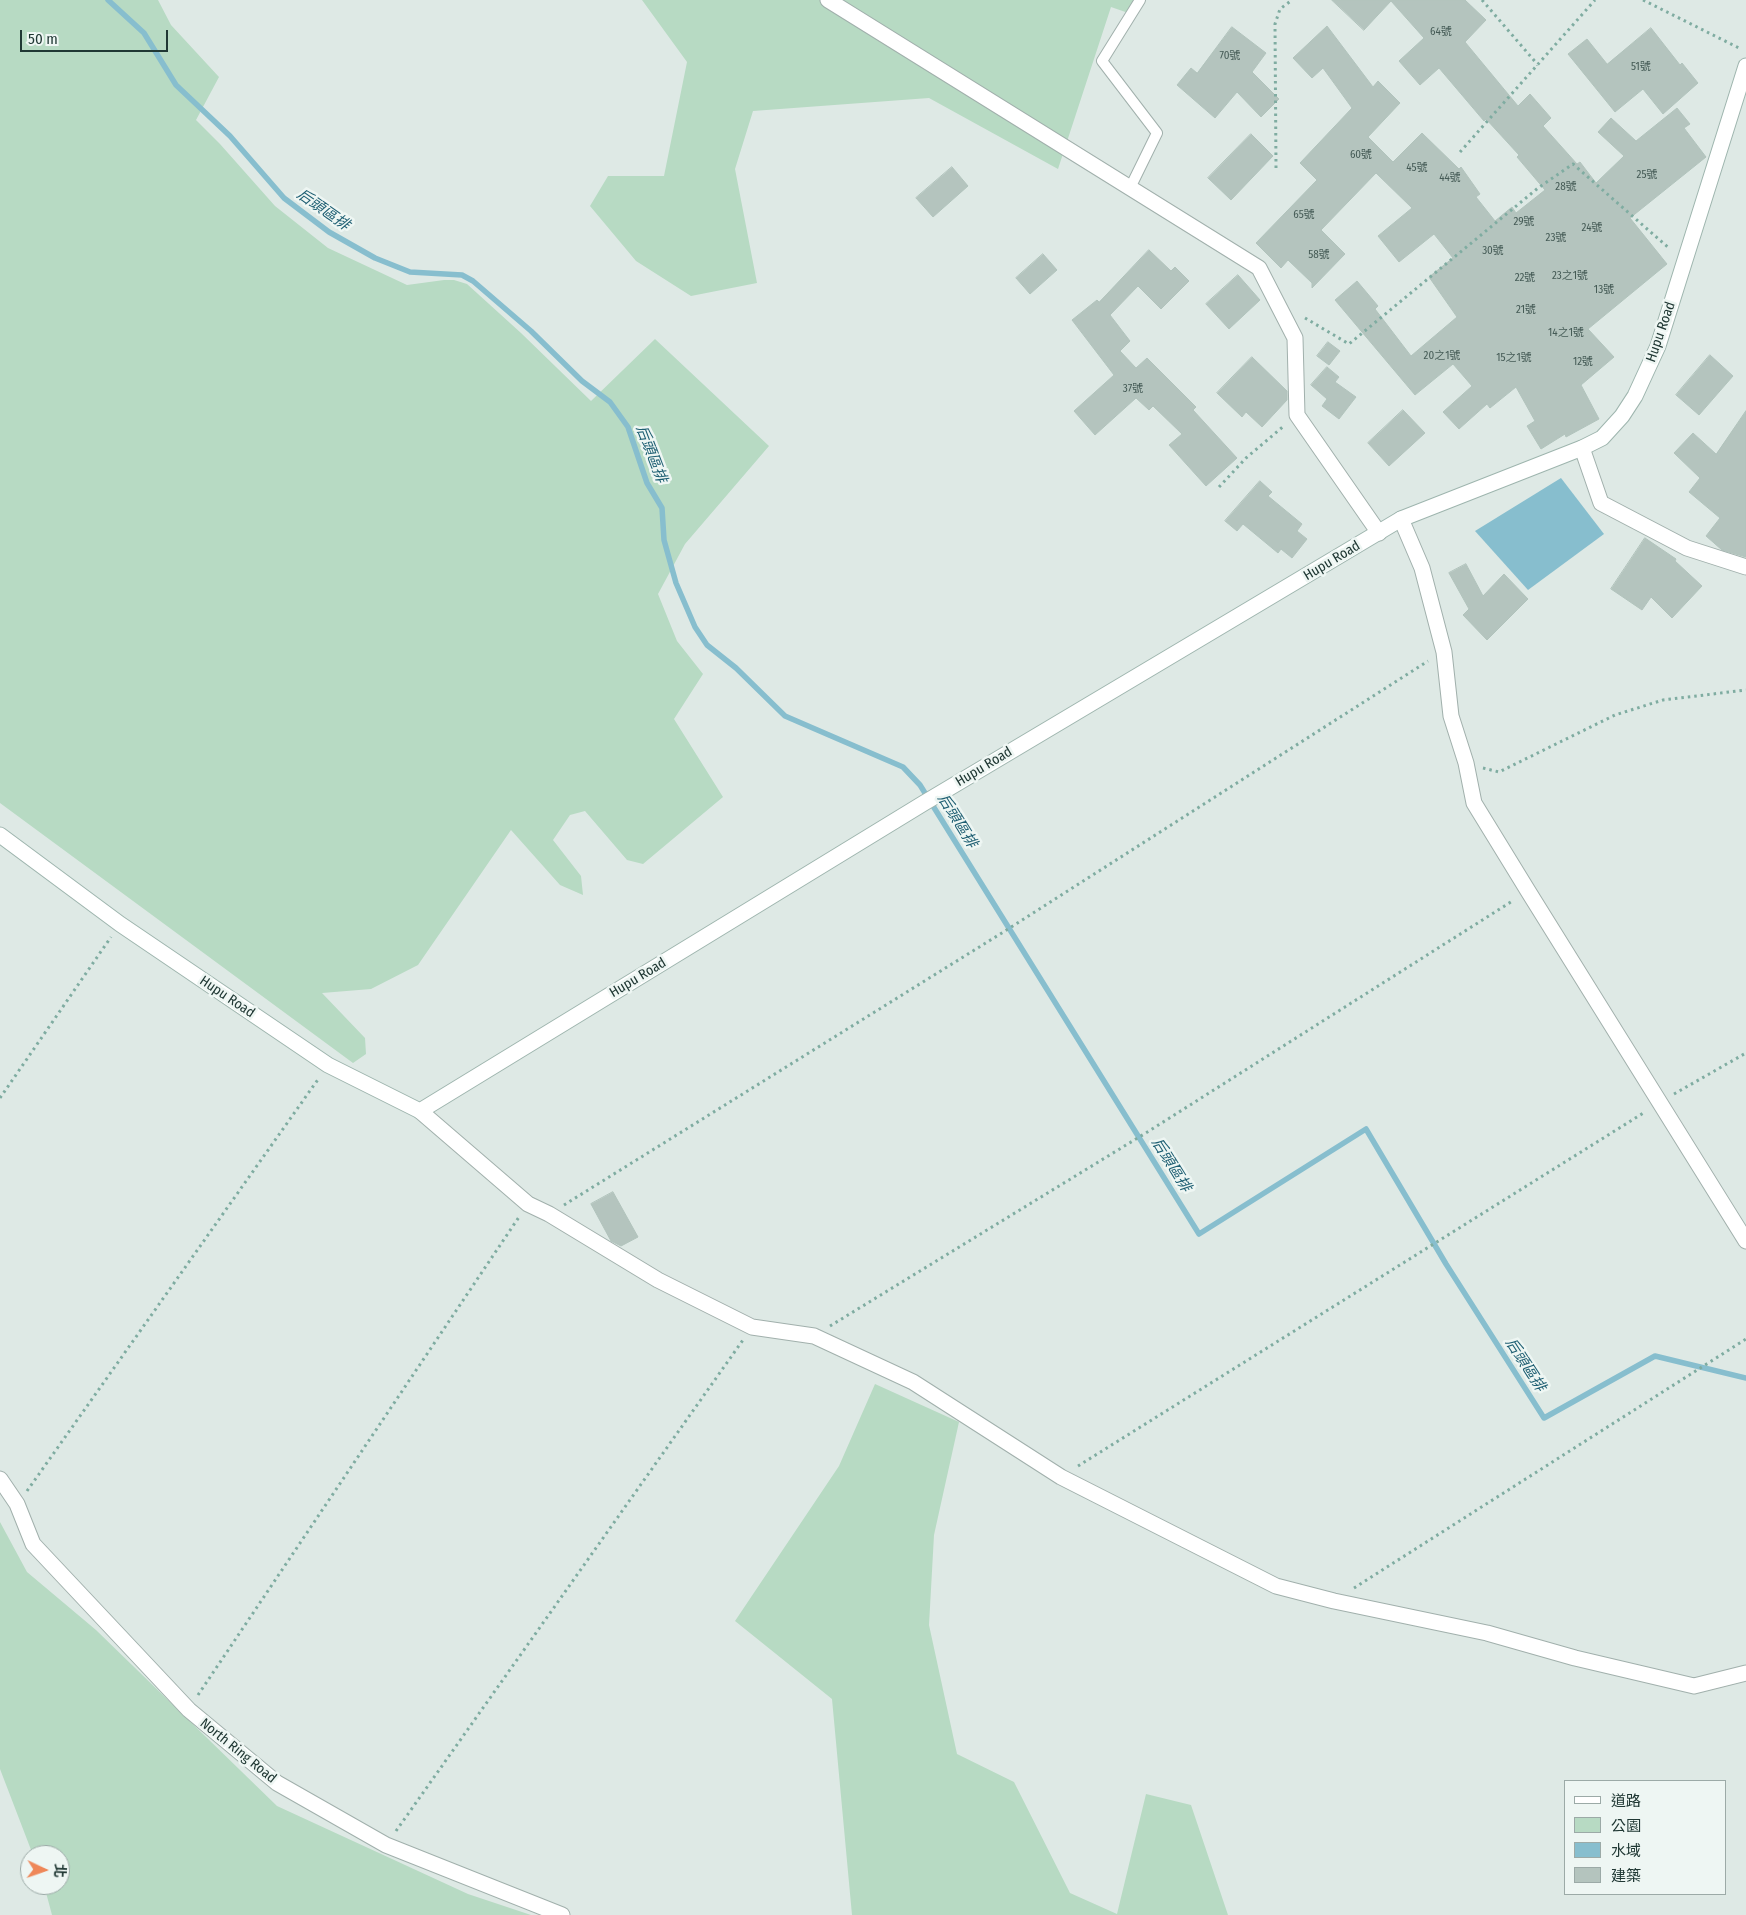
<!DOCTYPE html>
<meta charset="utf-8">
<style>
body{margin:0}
#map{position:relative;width:1746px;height:1915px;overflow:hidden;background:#dee9e5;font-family:"Fira Sans Condensed","Noto Sans TC",sans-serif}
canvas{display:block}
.legend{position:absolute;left:1564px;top:1780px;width:162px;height:115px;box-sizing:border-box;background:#eef6f3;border:1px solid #9caaa7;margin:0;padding:6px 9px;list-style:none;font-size:15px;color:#203834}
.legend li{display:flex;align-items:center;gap:10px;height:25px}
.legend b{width:25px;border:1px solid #9caaa7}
.north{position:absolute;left:20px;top:1845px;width:50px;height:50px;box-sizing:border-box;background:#eef6f3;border:1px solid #9caaa7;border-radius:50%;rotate:93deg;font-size:14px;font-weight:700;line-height:20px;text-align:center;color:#203834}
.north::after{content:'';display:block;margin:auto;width:18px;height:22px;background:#ee8758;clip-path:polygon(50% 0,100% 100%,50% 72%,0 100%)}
.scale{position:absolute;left:20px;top:30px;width:148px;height:22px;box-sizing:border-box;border:2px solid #203834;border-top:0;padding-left:6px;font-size:15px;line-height:18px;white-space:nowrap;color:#203834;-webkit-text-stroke:4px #eef6f3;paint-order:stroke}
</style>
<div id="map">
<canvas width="1746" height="1915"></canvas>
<ul class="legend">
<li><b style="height:6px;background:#fff"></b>道路</li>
<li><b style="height:14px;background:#b7dac3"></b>公園</li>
<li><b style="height:14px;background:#87bece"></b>水域</li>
<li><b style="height:14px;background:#b4c4be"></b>建築</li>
</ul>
<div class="north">北</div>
<div class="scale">50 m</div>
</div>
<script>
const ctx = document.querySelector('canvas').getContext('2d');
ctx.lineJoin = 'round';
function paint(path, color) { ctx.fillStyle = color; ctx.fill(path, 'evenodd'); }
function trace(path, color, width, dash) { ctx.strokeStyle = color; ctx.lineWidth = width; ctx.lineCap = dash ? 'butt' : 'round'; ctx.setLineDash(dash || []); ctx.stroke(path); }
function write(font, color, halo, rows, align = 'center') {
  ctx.font = font + ' "Fira Sans Condensed","Noto Sans TC",sans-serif'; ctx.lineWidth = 5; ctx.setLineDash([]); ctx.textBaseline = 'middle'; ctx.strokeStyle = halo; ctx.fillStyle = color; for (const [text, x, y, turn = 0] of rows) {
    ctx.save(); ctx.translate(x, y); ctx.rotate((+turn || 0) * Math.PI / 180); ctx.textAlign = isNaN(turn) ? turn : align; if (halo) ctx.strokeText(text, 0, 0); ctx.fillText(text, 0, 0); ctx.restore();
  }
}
const green = new Path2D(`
 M0,0H158L171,25L219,77L196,120L220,144L275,206L328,248L407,285L444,280H454L467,284L521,333L591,401L655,339L769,446L685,544L658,594L677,641L703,674L674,719L723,797L643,864L627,860L585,811L570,815L553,840L581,876L583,895L560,885L511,830L418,965L371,989L322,993L365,1038L366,1054L353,1063L0,803Z
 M642,0H1138L1137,16L1111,7L1058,169L929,98L753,111L735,169L757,283L691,296L636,261L590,206L608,176H664L687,62Z
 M875,1384L959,1422L934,1535L929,1625L957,1754L1014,1782L1070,1893L1117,1914L1146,1794L1191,1805L1228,1915H852L832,1699L735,1621L839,1466Z
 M0,1522L27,1572L96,1630L277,1806L468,1894L531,1915H52L44,1885H60V1855H33L0,1769Z`);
const water = new Path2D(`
 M1561,478L1604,534L1528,590L1475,531Z`);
const stream = new Path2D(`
 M108,0L144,33L176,85L230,136L284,198L329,232L375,258L410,272L462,275L473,281L531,331L582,381L610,402L628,427L647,483L662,508L664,540L676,583L695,627L707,645L736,668L785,716L903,767L920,785L1199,1234L1366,1129L1446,1264L1544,1418L1655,1356L1746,1378`);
const building = new Path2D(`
 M1332,0H1465L1486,20L1465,42L1518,106L1530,94L1551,118L1543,126L1577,164L1580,162L1596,183L1624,156L1598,132L1611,118L1636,141L1677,108L1690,124L1684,128L1706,157L1630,218L1667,264L1588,329L1614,357L1581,385L1599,419L1566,437L1565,434L1541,449L1527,426L1535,421L1516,387L1490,408L1487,404L1459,429L1443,412L1472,386L1453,364L1415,395L1335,300L1357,281L1378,306L1375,309L1411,356L1457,317L1429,277L1453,258L1434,234L1399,262L1378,236L1412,208L1376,173L1321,230L1345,254L1312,288V283L1288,260L1281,268L1256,243L1317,180L1300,163L1352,108L1323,68L1312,78L1293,58L1327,26L1373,87L1378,81L1400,103L1368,137L1393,162L1422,133L1459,169L1461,167L1480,194L1476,197L1495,221L1512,207L1516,213L1545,190L1517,157L1519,155L1486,119L1484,121L1439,68L1420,85L1399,61L1424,38L1391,1L1364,30Z
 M1232,27L1266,53L1252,72L1279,99L1261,117L1237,92L1215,118L1177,85L1191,68L1197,73Z
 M1651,28L1680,65L1682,63L1698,83L1663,114L1643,89L1615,112L1568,54L1587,39L1607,64Z
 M1251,134L1273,156L1231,200L1208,178Z
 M952,167L968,186L933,217L916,198Z
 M1149,250L1171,271L1175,267L1189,281L1161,309L1138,286L1110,315L1130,341L1120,351L1136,368L1147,358L1196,407L1193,410L1237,458L1206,486L1169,445L1182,434L1153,406L1149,410L1136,398L1095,435L1074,411L1114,375L1072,320L1097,300L1099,302Z
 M1043,254L1057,270L1030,294L1016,278Z
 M1238,275L1260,300L1229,329L1206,304Z
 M1328,342L1340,351L1329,365L1317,356Z
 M1710,355L1733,376L1699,415L1676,395Z
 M1252,357L1287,391V400L1262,427L1246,412L1242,417L1217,393Z
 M1327,367L1339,377L1335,382L1356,397L1339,419L1322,406L1327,399L1311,385Z
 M1403,410L1425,433L1389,466L1368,443Z
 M1746,411V557L1722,550L1706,536L1720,518L1689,492L1700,478L1674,453L1693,433L1716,454Z
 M1260,481L1272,492L1268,496L1302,524L1297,531L1307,539L1292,558L1281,549L1278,553L1243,524L1237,531L1225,521Z
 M1645,538L1676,559L1675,561L1702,586L1672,618L1651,597L1642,610L1611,589Z
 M1466,564L1483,596L1504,574L1528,599L1487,640L1463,615L1469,609L1449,573Z
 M613,1192L638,1237L621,1246L611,1241L591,1204Z`);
const path = new Path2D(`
 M1482,0L1538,65
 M1643,0L1741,49
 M1460,152L1595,0
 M1276,168L1275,24L1280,9L1292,0
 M1305,318L1349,344L1538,188L1573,164L1670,249
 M1219,487L1246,458L1285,425
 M1483,768L1499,772L1615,715L1663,700L1746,690
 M1674,1094L1746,1053
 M0,1098L111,937
 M564,1205L1005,931L1428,661
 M830,1326L1149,1131L1514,900
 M1078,1466L1645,1112
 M27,1491L319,1078
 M1354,1588L1746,1339
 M198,1695L519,1217
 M396,1831L743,1340`);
const service = new Path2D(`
 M1130,188L1157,133L1102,61L1140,0`);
const minor = new Path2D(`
 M828,0L1259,268L1295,338L1297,415L1379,533
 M1582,448L1601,503L1687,548L1746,567
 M1401,519L1422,568L1444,652L1451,716L1466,763L1474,803L1528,891L1746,1241`);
const tertiary = new Path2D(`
 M420,1111L528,1204L549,1214L658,1280L752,1327L814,1336L913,1382L1061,1477L1276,1586L1334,1601L1487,1633L1575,1658L1694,1686L1746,1673
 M0,1479L17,1504L33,1544L189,1710L277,1783L386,1845L562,1915`);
const secondary = new Path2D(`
 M0,835L120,924L328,1065L420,1111L924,803L1401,519L1582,448L1602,438L1622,416L1635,396L1658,346L1746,66`);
const numberNames = [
 ["64號",1441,32],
 ["70號",1230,56],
 ["51號",1641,67],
 ["60號",1361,155],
 ["45號",1417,168],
 ["25號",1647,175],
 ["44號",1450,178],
 ["28號",1566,187],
 ["65號",1304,215],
 ["29號",1524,222],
 ["24號",1592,228],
 ["23號",1556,238],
 ["30號",1493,251],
 ["58號",1319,255],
 ["23之1號",1570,276],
 ["22號",1525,278],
 ["13號",1604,290],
 ["21號",1526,310],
 ["14之1號",1566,333],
 ["20之1號",1442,356],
 ["15之1號",1514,358],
 ["12號",1583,362],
 ["37號",1133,389]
];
const streetNames = [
 ["Hupu Road",1661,332,-71],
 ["Hupu Road",1332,561,-31],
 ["Hupu Road",984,767,-31],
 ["Hupu Road",638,978,-31],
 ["Hupu Road",227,997,34],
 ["North Ring Road",238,1751,39]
];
const waterNames = [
 ["后頭區排",323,210,35],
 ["后頭區排",651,454,69],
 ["后頭區排",957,821,58],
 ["后頭區排",1171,1165,58],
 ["后頭區排",1525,1365,57]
];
paint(green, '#b7dac3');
paint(water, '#87bece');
trace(stream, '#87bece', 5.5);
paint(building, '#b4c4be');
trace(building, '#b1c3bc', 1);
trace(service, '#a1b0ac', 12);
trace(minor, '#a1b0ac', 17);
trace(tertiary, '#a1b0ac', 17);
trace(secondary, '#9eb5ae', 17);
trace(path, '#7faca1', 3, [2.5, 4]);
trace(service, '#fff', 10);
trace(minor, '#fff', 15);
trace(tertiary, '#fff', 15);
trace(secondary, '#fff', 15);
write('11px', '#455b56', null, numberNames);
write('14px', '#203834', '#eef6f3', streetNames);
write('italic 15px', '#1d5e72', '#eef6f3', waterNames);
</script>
